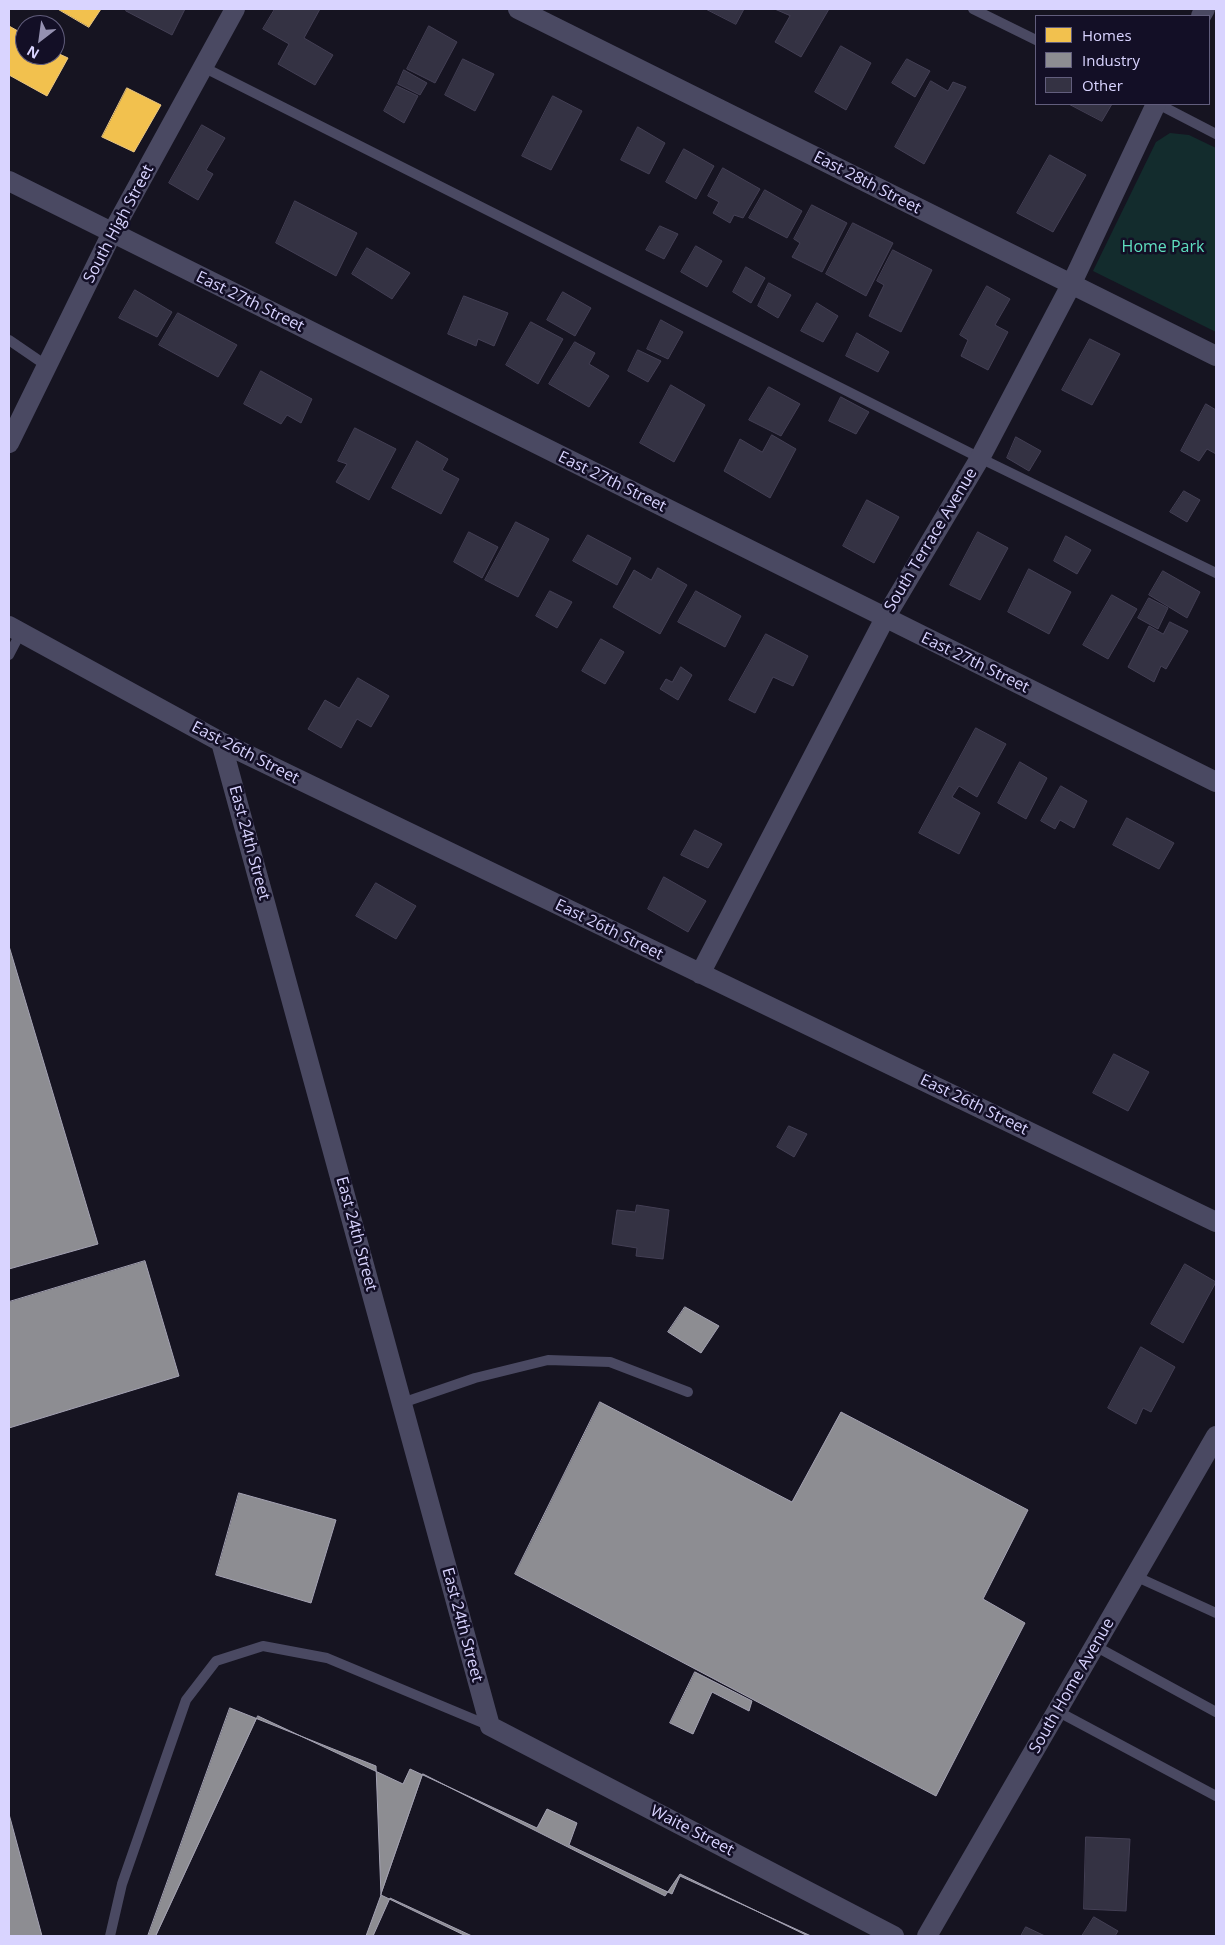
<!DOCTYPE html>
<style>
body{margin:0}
#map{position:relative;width:1225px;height:1945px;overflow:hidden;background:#161421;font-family:"Open Sans",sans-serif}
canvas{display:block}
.frame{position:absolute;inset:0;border:10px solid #d9d4ff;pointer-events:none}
.legend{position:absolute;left:1035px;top:15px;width:175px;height:90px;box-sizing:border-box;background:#130f26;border:1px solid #625e7d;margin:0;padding:6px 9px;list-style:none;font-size:15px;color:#d9d4ff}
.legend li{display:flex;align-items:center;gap:10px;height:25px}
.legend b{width:25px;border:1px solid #625e7d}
.north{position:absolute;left:15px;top:15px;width:50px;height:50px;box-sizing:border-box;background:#130f26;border:1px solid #625e7d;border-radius:50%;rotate:210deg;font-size:14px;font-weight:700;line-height:20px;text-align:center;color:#d9d4ff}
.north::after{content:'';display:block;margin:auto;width:18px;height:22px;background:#9591b1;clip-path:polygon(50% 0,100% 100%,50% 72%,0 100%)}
</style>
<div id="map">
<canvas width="1225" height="1945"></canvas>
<div class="frame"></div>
<ul class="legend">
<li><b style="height:14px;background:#f2c14e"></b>Homes</li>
<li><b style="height:14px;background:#8d8d92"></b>Industry</li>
<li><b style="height:14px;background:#343243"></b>Other</li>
</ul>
<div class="north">N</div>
</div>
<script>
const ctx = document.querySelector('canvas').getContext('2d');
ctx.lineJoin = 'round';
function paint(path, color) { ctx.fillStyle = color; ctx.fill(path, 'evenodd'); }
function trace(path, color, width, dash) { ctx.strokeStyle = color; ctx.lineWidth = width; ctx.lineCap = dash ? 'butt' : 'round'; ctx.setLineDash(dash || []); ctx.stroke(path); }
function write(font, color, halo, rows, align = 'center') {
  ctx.font = font + ' "Open Sans",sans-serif'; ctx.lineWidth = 5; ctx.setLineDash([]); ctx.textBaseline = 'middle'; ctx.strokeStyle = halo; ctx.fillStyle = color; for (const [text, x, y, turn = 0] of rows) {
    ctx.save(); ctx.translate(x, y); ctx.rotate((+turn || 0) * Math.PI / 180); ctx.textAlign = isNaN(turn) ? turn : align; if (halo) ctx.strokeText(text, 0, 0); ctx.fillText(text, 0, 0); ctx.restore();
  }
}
const green = new Path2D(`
 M1170,133L1189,135L1216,148V332L1093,271L1156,142Z`);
const homes = new Path2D(`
 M58,9H101L89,27Z
 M9,26L25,35V55H55V52L68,58L47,96L9,75Z
 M127,88L161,105L134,152L102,137Z`);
const industry = new Path2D(`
 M9,946L98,1244L9,1269Z
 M145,1261L179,1376L9,1428V1302Z
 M685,1307L719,1326L701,1353L668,1332Z
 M600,1402L792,1502L841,1412L1028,1510L983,1599L1025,1623L936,1796L515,1574Z
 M239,1493L336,1520L311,1603L216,1575Z
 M695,1672L752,1701L749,1711L712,1692L693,1734L670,1723Z
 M230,1708L376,1766L381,1895L366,1936H148Z
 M258,1716L403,1784L410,1769L537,1828L547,1809L577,1823L569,1845L672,1894L680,1876L811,1936H472L390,1898L373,1936H156Z
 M423,1774L665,1896L680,1874L808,1936H466L381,1895Z
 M9,1814L42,1936H9Z`);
const building = new Path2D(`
 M127,9H185L172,35L126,11Z
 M275,9H320L304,38L333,55L315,85L278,64L289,44L263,29Z
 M706,9H744L736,24Z
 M775,9H829L801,57L775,42L790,16Z
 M429,26L457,42L435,83L407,69Z
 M841,46L871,63L846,110L815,92Z
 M463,59L494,74L475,111L445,95Z
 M907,59L930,71L915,97L892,83Z
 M404,70L427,83L420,95L398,84Z
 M931,81L948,91L953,82L966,87L924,164L895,147Z
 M397,86L418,96L404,123L384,111Z
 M553,96L582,111L551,170L522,156Z
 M1069,104H1112L1102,121Z
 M202,125L225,138L206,170L213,174L198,200L169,183Z
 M638,127L665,143L649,174L621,160Z
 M684,149L714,166L696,199L666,182Z
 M1050,155L1086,175L1053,232L1017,213Z
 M723,168L760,189L743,218L734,215L730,223L713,213L719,202L708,196Z
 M765,190L802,211L787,238L749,218Z
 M295,201L357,233L336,276L276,243Z
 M812,205L847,223L822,272L792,257L800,243L794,239Z
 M853,223L893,243L866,296L826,274Z
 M660,226L678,234L664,259L646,250Z
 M696,246L722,261L707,287L681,272Z
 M367,248L410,273L392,299L352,274Z
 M893,250L932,270L901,332L869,316L884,285L877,281Z
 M746,267L765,278L751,303L733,292Z
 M769,283L791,295L778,318L758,306Z
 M987,286L1010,299L995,325L1008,332L988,370L961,356L968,340L960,335Z
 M135,290L172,312L157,337L119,318Z
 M563,292L591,308L575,336L547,320Z
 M464,296L508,313L494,346L478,339L476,346L448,334Z
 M817,303L838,316L823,342L801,331Z
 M178,313L237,345L218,377L159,345Z
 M661,320L683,332L668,359L647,349Z
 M531,322L563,339L538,384L506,365Z
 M857,333L889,352L878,372L846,356Z
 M1090,339L1120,354L1092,405L1062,390Z
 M575,342L595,353L589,364L609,376L589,407L549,384Z
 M638,350L661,361L648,382L628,371Z
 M261,371L312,399L301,423L287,415L281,424L244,404Z
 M671,385L705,405L674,462L640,443Z
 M769,387L800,404L781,436L749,420Z
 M841,397L869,412L856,434L829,421Z
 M1206,404L1216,410V454L1207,449L1199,461L1181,451Z
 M355,428L396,449L369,500L336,482L347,464L338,461Z
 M772,435L796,449L770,498L724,471L740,439L762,452Z
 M1016,437L1041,451L1029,471L1007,458Z
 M417,441L448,459L442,470L459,479L441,514L392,488Z
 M1184,491L1200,500L1187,522L1170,512Z
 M867,500L899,517L874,563L843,546Z
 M516,522L549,539L518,597L485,580Z
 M469,532L498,547L482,578L454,562Z
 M978,532L1008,548L980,600L950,585Z
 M588,535L631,558L617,585L573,561Z
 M1066,536L1091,550L1077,574L1054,561Z
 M658,568L687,585L660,634L613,607L634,570L651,580Z
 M1029,569L1071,592L1049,634L1008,612Z
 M1163,571L1200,592L1187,618L1149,595Z
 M550,591L572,602L557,628L536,616Z
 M696,591L741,616L725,647L678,622Z
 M1112,595L1137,609L1108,659L1083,645Z
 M1149,598L1168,608L1158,629L1138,618Z
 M1170,622L1188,631L1166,669L1161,666L1154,682L1128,667L1149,626L1163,634Z
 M766,634L808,656L793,686L773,677L755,713L729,700Z
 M601,639L624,652L605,684L582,671Z
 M681,667L692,675L678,700L660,689L666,679L672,682Z
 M358,678L389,696L371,727L357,719L341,748L308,729L325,700L339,708Z
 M976,728L1006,744L977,797L959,786L952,797L980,813L959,854L919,833Z
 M1020,762L1047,778L1026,819L998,803Z
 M1061,786L1087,801L1074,828L1060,820L1055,829L1041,821Z
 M1127,818L1174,843L1159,869L1113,845Z
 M695,830L722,844L708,868L681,855Z
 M664,877L706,901L688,932L648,909Z
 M376,883L416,906L396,939L356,916Z
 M1114,1054L1149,1072L1128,1111L1093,1093Z
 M789,1126L807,1134L794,1157L777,1147Z
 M637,1205L669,1210L663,1259L636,1256L637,1248L612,1244L617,1210L635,1212Z
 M1185,1264L1216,1282L1183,1343L1151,1324Z
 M1141,1347L1175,1367L1151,1412L1143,1408L1136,1424L1108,1408Z
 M1086,1837L1130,1839L1126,1911L1084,1909Z
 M1094,1917L1118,1931L1115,1936H1082Z
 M1026,1927L1045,1936H1021Z`);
const lane = new Path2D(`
 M973,9L1036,40
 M203,67L980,458L1216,573
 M1158,104L1216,134
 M9,340L47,366
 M9,655L21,632
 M402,1403L475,1378L548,1360L610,1362L688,1392
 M1135,1576L1216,1613
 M1095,1646L1216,1712
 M1057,1711L1216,1796
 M110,1936L122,1884L186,1700L216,1661L263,1646L327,1658L490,1726`);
const street = new Path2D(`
 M518,9L1216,356
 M1201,16L1205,9
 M9,181L1216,782
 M9,443L112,233L235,9
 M9,626L221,742L1216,1222
 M221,742L490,1726L894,1936
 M700,974L885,618L980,458L1071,285L1156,104
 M927,1936L1216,1436`);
const streetNames = [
 ["East 28th Street",867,183,27],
 ["South High Street",119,224,-62],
 ["East 27th Street",250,302,26],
 ["East 27th Street",612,482,26],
 ["South Terrace Avenue",931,540,-59],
 ["East 27th Street",975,663,26],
 ["East 26th Street",245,753,27],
 ["East 24th Street",249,843,75],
 ["East 26th Street",609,930,26],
 ["East 26th Street",974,1105,26],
 ["East 24th Street",356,1234,75],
 ["East 24th Street",462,1625,75],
 ["South Home Avenue",1072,1686,-60],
 ["Waite Street",692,1831,27]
];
const parkNames = [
 ["Home Park",1163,247]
];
paint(green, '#132c2d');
paint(homes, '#f2c14e');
trace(homes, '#eac783', 1);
paint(industry, '#8d8d92');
trace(industry, '#a4a2b3', 1);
paint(building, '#343243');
trace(building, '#433f54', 1);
trace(lane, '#4a4962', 10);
trace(street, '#4a4962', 20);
write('16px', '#d9d4ff', '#130f26', streetNames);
write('16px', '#5fe0c0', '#130f26', parkNames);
</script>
